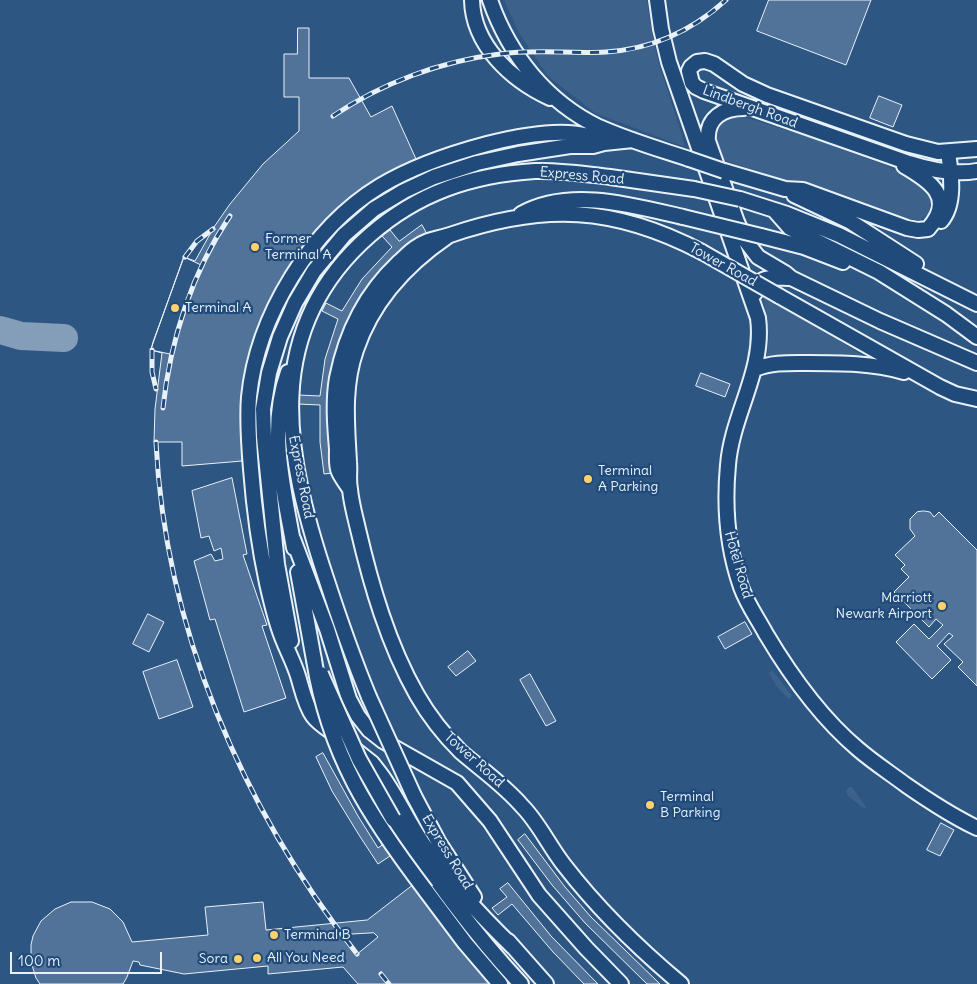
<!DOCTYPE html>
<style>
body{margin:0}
#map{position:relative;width:977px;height:984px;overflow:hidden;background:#1f4a7a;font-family:Delius,sans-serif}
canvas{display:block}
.scale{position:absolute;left:10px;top:952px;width:152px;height:22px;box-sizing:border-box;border:2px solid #e8f1f8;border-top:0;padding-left:6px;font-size:15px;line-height:18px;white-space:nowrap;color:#e8f1f8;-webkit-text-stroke:4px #1f4a7a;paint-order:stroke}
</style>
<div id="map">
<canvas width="977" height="984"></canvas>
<div class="scale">100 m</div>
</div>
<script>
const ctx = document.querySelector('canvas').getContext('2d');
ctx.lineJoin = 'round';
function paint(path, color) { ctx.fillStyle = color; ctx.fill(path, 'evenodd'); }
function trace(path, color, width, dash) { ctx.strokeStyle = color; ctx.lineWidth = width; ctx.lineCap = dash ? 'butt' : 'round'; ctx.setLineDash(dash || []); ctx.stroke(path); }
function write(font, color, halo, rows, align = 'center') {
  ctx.font = font + ' Delius,sans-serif'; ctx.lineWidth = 4.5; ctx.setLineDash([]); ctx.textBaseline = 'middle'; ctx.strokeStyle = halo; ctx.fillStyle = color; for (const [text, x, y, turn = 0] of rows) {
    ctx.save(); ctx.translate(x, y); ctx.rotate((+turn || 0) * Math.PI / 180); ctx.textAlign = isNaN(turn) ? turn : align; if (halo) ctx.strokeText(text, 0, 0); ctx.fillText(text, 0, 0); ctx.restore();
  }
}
const built = new Path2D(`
 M0,0H977V984H0Z`);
const green = new Path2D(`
 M504,0H647C651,27 655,54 664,80C671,102 679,124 685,147L595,113L548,76L519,33Z
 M733,114L809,137L890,167L922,185L932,199L928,214L920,220L903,218L723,160L716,149V129Z
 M763,296L835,338L866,358L777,359L767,356L769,336Z
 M772,670L792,696L789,699L777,687L769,673Z
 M849,787H852L866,807L865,809L848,796L846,791Z`);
const taxiway = new Path2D(`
 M0,330L21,336L64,338`);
const building = new Path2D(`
 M769,0H871L846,65L757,31Z
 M298,28H309V78H349L371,117L392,106L416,159L396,170L295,263L242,413V461L182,466V442H154L155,409L162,353L151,350L153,342L184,257L195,261L214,227L230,204L263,164L299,131V97H284V54H297Z
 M879,96L902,105L893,127L870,118Z
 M422,225L427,234L411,243L365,292L355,307L341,337L337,352L333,473L324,474L320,442V405L298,404V395L320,396L325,359L338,319L322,311L326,303L342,311L362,279L392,247L382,236L390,230L399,241Z
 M184,257L201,265L196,275L170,354L151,350Z
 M701,373L730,384L725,397L696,386Z
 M232,478L247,554L243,555L267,625L262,626L286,698L244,712L215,619L210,620L194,561L211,554L215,561L223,559L221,548L214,551L209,536L201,538L192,491Z
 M924,511L930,512L934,517L939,512L977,550V686L958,667L963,662L944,644L953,636L949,633L937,646L951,660L932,679L896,642L914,624L929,639L943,625L936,619L929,627L894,592L909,577L901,569L905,565L895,555L915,536L910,529V519L917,512Z
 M148,614L164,622L149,652L133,644Z
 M745,622L752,634L725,649L718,637Z
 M468,651L476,661L456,676L448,667Z
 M177,660L193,707L159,719L143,672Z
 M530,674L556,721L546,726L520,680Z
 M323,753L358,816L378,848L385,843L393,854L378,864L359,835L332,791L316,757Z
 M941,823L954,830L940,856L927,850Z
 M525,834L565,887L591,917L660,984H647L585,923L552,885L518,840Z
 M508,883L551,936L598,984H584L553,952L512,904L498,915L492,908L507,897L500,889Z
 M412,886L443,924L495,984H358L343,967L268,974V966L184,974L140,965L139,962L133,961L127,977L123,984H40L36,978L31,962V945L33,936L41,921L55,909L71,902H92L110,909L123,922L132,942L208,935L205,907L263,902L266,930L367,920ZM374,933L378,937L356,955L340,935Z`);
const tertiary = new Path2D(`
 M472,0C473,45 511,80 550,98
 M490,0C509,55 547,102 599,127C628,140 659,149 689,159
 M657,0L661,29L669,62L758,318C765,370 732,414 728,465C724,507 727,547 741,587C747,604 758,619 766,634C791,676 820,717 858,749C873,762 890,773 906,785C929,801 952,816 977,828
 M744,108C723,108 706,118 708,141L737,222L745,240L758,257L785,273L791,278L880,321L977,363
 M977,149L938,152L906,144L767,95L743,84L714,64L705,61L697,62L691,67L689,71L692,83L696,87L704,91L909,163C931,170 954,175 977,171
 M724,171L785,189L803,190L907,228L918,230L928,229C956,198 930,181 904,166
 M794,195L851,222L916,264
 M740,199L787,214L839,235L977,304
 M775,211L790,228L879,272L946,314L977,337
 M521,214C569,187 632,205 683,217
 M941,221C956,204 951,173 948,152
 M448,236C407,264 372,302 356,350C343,387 347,424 349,462C350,471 348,480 350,489C351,502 355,516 358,529C371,585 388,644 417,695C429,716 444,735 461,752C482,770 504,785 522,806C539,823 549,846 564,865C598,909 638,948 681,984
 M761,236L804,247L843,262
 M755,293C757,274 776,278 790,278
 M779,296L940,387L955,394L977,399
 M755,369C772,362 790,363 808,363C841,363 872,363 904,372
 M288,372C267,431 284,489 294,548
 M349,488C346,483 341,477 339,472C336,466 337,456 337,449C335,426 333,401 337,378C346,333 365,294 398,263C404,258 409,252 415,248C430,238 435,240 450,235C544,203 614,206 702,252
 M293,539L327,629L349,699L358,716L369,730L383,741L457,783L490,821L539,895L586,948L621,984
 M298,572L314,660
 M291,641L277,564L264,437L263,409L269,373L280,337L295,303L314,271L344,235L374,209L404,191L434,177L477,163L518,154L570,146H593L604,143L633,140
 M369,697C353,658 339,618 326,578C285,455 260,331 370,235C418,193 471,175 535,171C560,170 585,174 610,177C638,181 666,185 694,189
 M336,735C328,729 319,724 313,716C305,705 302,689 298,676C294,663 287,650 282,637C275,619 271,601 267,583C259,546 254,508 251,469C249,445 247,421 249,397C257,316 311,228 380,186C410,168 453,153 487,144C518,136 577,124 604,143
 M353,748L372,763L379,772C396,794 407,821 423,844C449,882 480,915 513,947
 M414,796L439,843L474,897
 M393,819C433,876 473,933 521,984
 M426,891L465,943L500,984
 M508,941L546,984`);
const rail = new Path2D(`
 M333,116C382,83 441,61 500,54C535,49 570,54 606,52C652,49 692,31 726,0
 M185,257L197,241L213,229
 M152,350V372L156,389
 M163,408C170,341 192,272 230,216
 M156,442C165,628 242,808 357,954
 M381,974L389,984`);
const tertiaryBridge = new Path2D(`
 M689,159L724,171
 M694,189L740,199
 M683,217L761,236
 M702,252L779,296
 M314,660C329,755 369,816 426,891
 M321,674L359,759L393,819
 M369,697L414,796`);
const markers = [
 [255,247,5,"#ffd166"],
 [175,308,5,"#ffd166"],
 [588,479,5,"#ffd166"],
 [942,606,5,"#ffd166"],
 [650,805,5,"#ffd166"],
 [274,935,5,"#ffd166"],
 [257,958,5,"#ffd166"],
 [238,959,5,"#ffd166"]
];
const streetNames = [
 ["Lindbergh Road",750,107,20],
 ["Express Road",582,176,5],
 ["Tower Road",723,265,29],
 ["Express Road",301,477,79],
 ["Hotel Road",738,565,74],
 ["Tower Road",474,760,42],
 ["Express Road",447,852,59]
];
const poiNames = [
 ["Former",265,239],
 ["Terminal A",265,255],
 ["Terminal A",185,308],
 ["Terminal",598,471],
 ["A Parking",598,487],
 ["Marriott",932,598,"right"],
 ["Newark Airport",932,614,"right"],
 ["Terminal",660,797],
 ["B Parking",660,813],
 ["Terminal B",284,935],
 ["All You Need",267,958],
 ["Sora",228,959,"right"]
];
paint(built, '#2e5683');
paint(green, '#3c628c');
trace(taxiway, '#849eb9', 28);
paint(building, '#517399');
trace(building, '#e8f1f8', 1);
trace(tertiary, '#e8f1f8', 18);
trace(tertiary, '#1f4a7a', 14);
trace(rail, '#e8f1f8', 5);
trace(rail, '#1f4a7a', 3, [9]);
trace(tertiaryBridge, '#e8f1f8', 18, []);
trace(tertiaryBridge, '#1f4a7a', 14);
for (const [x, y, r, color] of markers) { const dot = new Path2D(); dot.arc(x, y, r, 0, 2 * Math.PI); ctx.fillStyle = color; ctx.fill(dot); trace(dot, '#1f4a7a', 2); }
write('14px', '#e8f1f8', '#1f4a7a', streetNames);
write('14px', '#e8f1f8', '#1f4a7a', poiNames, 'left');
</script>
